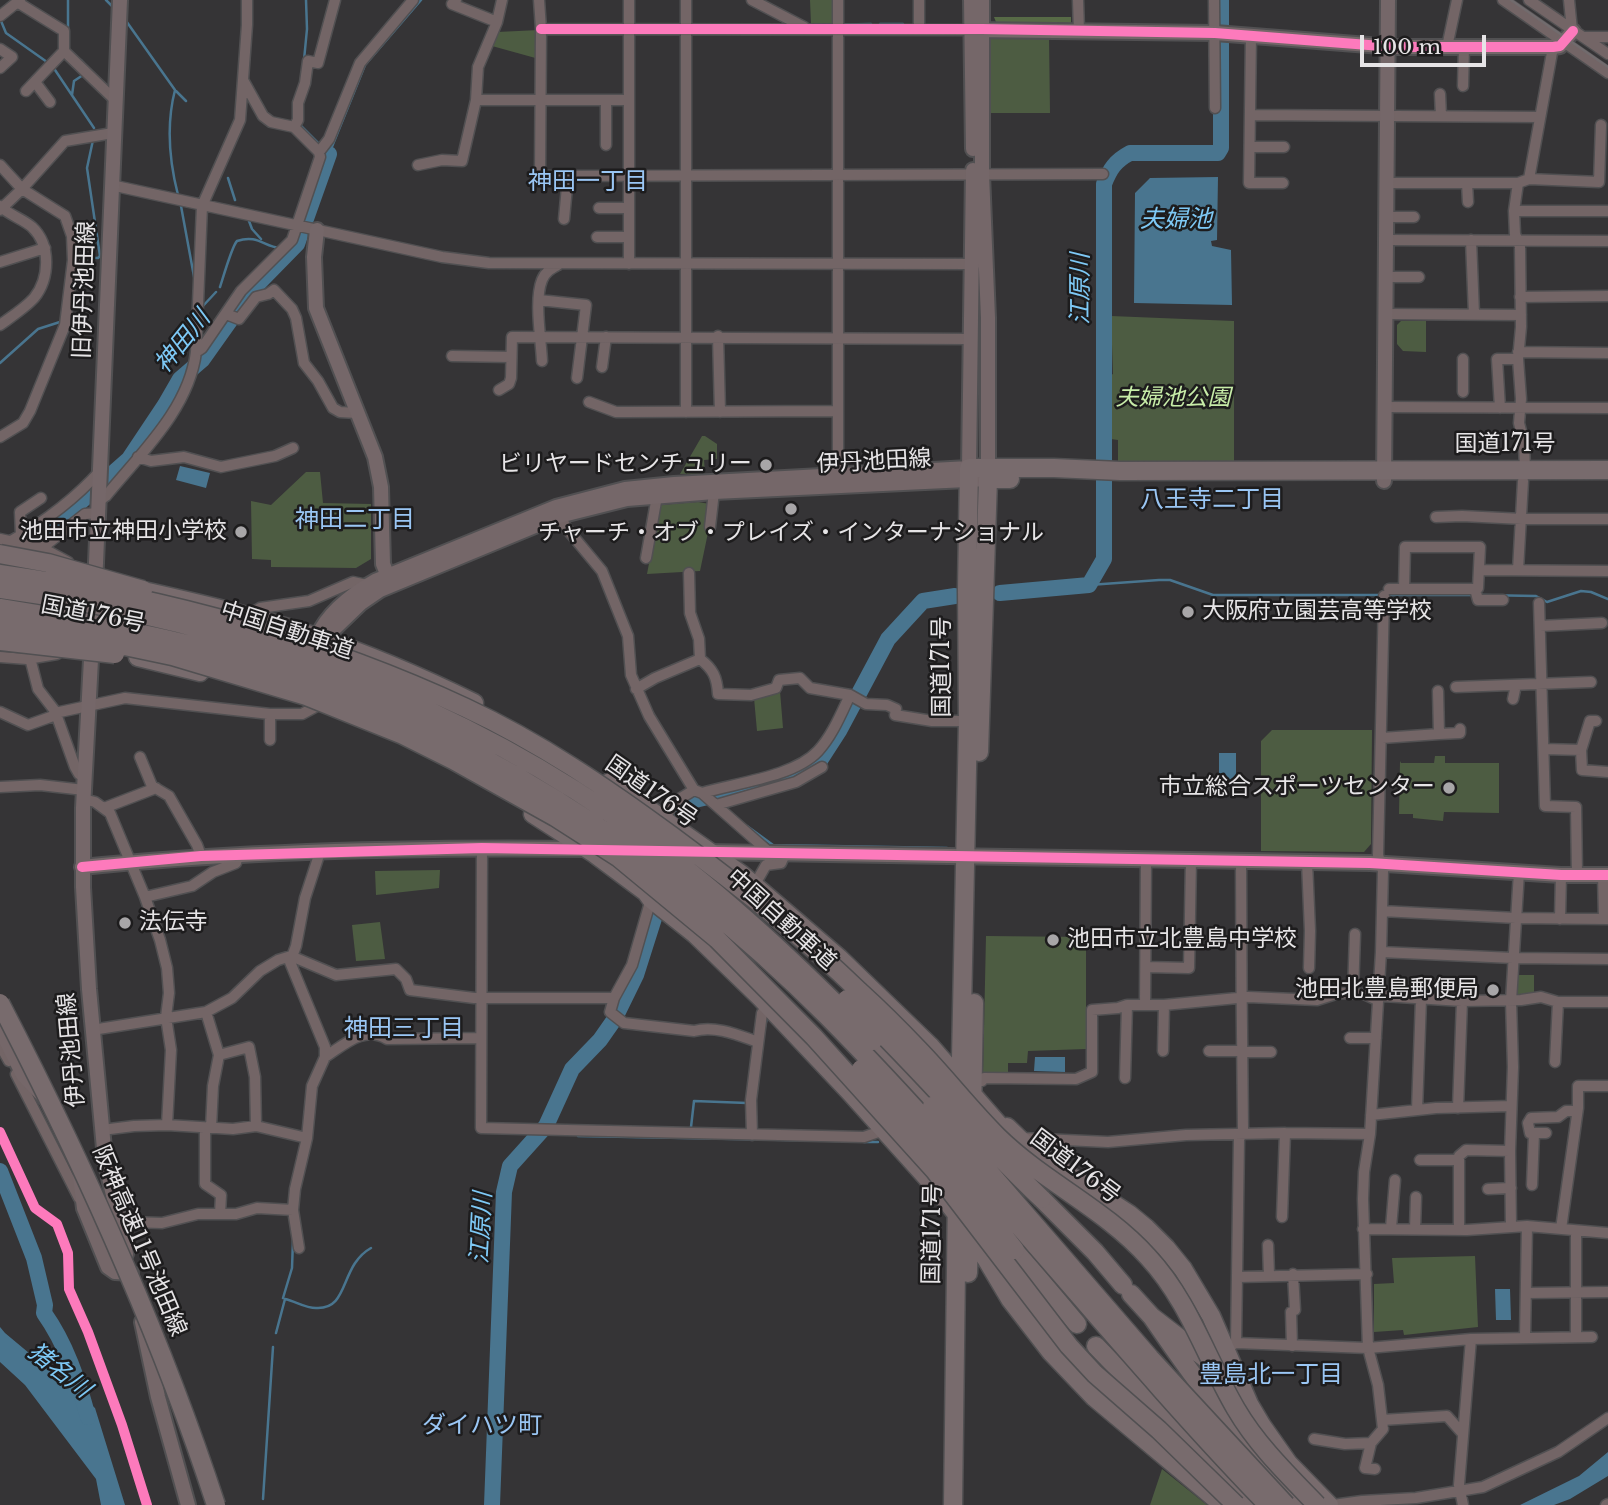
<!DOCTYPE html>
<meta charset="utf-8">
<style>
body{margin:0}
#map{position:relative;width:1608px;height:1505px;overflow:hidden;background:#353436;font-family:"Libre Baskerville",serif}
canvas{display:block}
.scale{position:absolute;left:1360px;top:35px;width:126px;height:32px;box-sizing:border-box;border:4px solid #e6e4e6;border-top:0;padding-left:9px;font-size:21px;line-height:24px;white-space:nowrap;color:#e6e4e6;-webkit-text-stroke:5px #1d1c1d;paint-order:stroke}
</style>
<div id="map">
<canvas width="1608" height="1505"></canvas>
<div class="scale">100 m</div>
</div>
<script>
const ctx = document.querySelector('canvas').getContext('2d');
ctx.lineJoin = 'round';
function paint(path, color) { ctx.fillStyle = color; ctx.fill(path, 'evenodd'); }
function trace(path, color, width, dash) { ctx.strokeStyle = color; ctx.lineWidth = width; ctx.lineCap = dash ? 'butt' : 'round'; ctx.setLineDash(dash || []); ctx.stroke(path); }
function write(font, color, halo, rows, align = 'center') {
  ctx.font = font + ' "Libre Baskerville","Noto Sans JP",serif'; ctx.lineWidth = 5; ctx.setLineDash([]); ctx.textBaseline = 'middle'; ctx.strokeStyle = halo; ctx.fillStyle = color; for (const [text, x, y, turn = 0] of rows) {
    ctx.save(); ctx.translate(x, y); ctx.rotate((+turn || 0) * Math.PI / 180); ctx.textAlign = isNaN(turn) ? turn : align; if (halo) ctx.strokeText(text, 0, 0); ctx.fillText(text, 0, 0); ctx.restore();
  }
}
const green = new Path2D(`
 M810,0H835V23L811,24Z
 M539,30V59L492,46L497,32Z
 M989,36H1049L1050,113H989Z
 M1111,316L1234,321V461L1118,462V440L1111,439V375L1113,374Z
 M1401,321H1426V352L1403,351L1397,344V325Z
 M702,436H705L717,444V459L704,460L705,473L680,474Z
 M306,472H320L323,503L371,504V559L356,568L271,567V560L252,559L251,501L271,505Z
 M698,502L710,504L709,528L700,571L647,574L660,505Z
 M780,691L783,728L757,731L754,698Z
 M1272,730H1372L1371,844L1364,852L1261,851V741Z
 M1435,756H1445V763H1499V813L1444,812L1443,821L1413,818V814H1399L1400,761L1401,763H1434Z
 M440,870L439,888L376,895L375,871Z
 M380,922L385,959L356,961L352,925Z
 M986,936L1086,937V1049L1028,1051L1027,1063H1008V1073H983Z
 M1516,975H1534V994L1517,997L1515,995Z
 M1475,1256L1478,1327L1404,1335L1403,1330L1374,1332V1284L1394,1283L1392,1258Z
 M1162,1469L1207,1505H1150Z`);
const forest = new Path2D(`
 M994,17H1071V23L996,22Z`);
const water = new Path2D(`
 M1218,177L1217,240L1211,241L1212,246L1231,250L1232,305L1134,303L1135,193L1150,178Z
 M180,466L210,473L206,488L176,480Z
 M1219,753H1236V784H1219Z
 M1035,1057H1065V1072L1034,1071Z
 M1495,1289H1510L1511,1320H1496Z
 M0,1327L5,1333L95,1408L125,1505H101L96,1479L25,1385L0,1362Z
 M1608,1452V1476L1570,1499L1554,1505H1520L1579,1476Z`);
const stream = new Path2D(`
 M68,0V28
 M106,0L112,6
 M124,18L175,90C166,125 169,160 178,195
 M1,21L6,33L47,62
 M880,24H903
 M815,25L871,24
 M81,60L88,68
 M304,60L307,29L306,0
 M53,67L94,128
 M176,91L186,101
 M72,95L74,81L83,75
 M299,124L329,154L365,65L421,0
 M228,178L235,200
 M181,206L195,282
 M249,221L252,229L261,239
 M75,257L98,258L100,256L87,168L93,140
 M220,287C223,278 232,246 237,241C258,234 264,247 280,248
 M202,307L216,292
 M191,355L193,313
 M0,363L38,329L63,321
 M1089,585L1159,580H1170L1213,595H1473
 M1480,595L1536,596L1547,602L1581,591L1591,592L1608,599
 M747,826L773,845L947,848
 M762,1041L767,1017
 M691,1127L694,1101L747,1103
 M539,1135H544
 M578,1136L840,1141
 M864,1142H878
 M283,1298L292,1268L293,1240
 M276,1333L285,1299C295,1301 305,1308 316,1308C350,1310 339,1266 371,1248
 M263,1499L273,1347`);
const river = new Path2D(`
 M8,550L60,520L129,459L165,405L180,379L202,360L251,291L297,244L329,154
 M1000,593L1089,585L1104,559V184C1110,169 1115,161 1130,153H1218L1221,148V0
 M674,817L680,807L691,801L798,775L819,762L839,731L888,639L923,601L955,596
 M0,1171L34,1258L45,1305L44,1313C66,1344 78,1380 88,1417
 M492,1505L504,1192L510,1166L546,1126L572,1069L600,1040L614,1020L636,975L656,912`);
const street = new Path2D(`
 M456,0L452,4L497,22
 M539,0L541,29L540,176L1103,174
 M629,0V264
 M686,0V412
 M752,0L804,27
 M838,0V474
 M919,0V29
 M1078,0L1079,31
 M1214,0L1215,108
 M1503,0L1608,73
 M1529,0L1608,54
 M1569,0L1572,30
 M17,2L64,31V51L115,100
 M0,16L20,0
 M541,29L971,30
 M1251,35L1249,183H1283
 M1584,37H1608
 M1447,47L1457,0
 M0,49L12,57L0,68
 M35,82L50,102
 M1463,86L1464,47
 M26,91L64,51
 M1440,94L1441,116
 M476,100H629
 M606,100V145
 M1251,115L1540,117
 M294,127L298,120V103L305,83L308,61L318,63L335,0
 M1250,147H1284
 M319,152L329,139L360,63L413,0
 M0,165L22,189L65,216L72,236L73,260L65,325L30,411L23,423L0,437
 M418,165L442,160L462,161L476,100L478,67L497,22L502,0
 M1529,179L1553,47
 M1386,183H1518L1529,179L1599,182L1601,125
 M1467,183L1468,202
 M1518,183L1514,211L1515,234L1520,247L1521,327L1518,359L1521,399L1519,423L1524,443L1525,470
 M111,185L442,257L489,263L975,264
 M0,206C9,215 23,219 32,227C51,245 50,278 34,298C25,308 11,317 0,325
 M599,208H629
 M0,210L22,189L65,141L113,133
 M1514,211H1608
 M1386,217H1414
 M564,219L568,176
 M597,237H629
 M1386,240L1608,241
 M1471,240L1474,314
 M0,262L45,248
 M1385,277H1419
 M1520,297L1608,296
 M539,300L586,305L577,378
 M226,314L239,319L256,297L268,294L274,290L292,309L296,318L304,363L318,381L333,408L340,412L357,413
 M1385,314L1521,315
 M718,336L720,412
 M196,352L202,348L241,291L292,240L320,157L319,152L294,127L271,122L263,116L243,80
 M1518,352L1608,353
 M452,356L511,357
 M1463,359V392
 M542,361C541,339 534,300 542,280C545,272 551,269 558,265
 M602,367L606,337
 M499,390L509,384L511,378L512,337L969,339
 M589,402L616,412H625L838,411
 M1384,407L1608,408
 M1500,408L1497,359H1518
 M138,457L151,461L184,457L221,467L275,456L293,448
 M99,501L106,496C141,453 189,409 196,352L202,206L240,120L247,25V0
 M557,511L567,529L602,571L628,636L631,675L649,716L694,790L702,793L770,853
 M1436,517L1462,516L1522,519H1608
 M710,527L714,492
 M21,535L20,512L41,498
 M0,539L42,548L68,562
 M11,541C44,522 74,500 100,471
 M42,548L85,514L99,513
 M646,558L657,496
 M1480,570L1608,571
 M1518,570L1523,481
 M1389,589H1475L1478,588L1480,547H1405L1404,589
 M1475,589L1478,600H1503
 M1539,603L1545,806L1576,807L1577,875
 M248,615L260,608L309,601L353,582L367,585
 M1540,626L1602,623
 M0,657L27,659L57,654
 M30,658L38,689L55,711L75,767L79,774L84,776
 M700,659C713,669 717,677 718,694L751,695L776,688L779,680L800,678L810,688L850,695L866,704L887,705L896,709L895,715L932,721H968
 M1456,687L1591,682
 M636,689L655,678L700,659L699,639L690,613L689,573
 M1513,699L1516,685
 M0,712L28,725L56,715
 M55,713L125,698L270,714H302L315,707
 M1439,734L1460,733V729
 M1382,738L1439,734L1438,691
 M270,740V714
 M1544,749L1581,750L1582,770L1608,772
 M1581,750L1590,721H1596
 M140,757L152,786L169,796L197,845L201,856
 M0,787L40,785L84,790
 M702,793C735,783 794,777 818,751C832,736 841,714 850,695
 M83,799L95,802L110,813L145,897L160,940L167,968L169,993L166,1017L171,1050L167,1125
 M716,805L796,782L822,767
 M104,808L156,788
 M664,818L676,801L694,790
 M482,848L481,1128L864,1137L884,1130
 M1307,862L1310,931L1309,968
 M1603,875L1604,919
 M758,879L766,865L781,863L785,854
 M145,897L192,886L213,872L236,863L238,855
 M1382,911L1516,918L1608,919
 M1560,919L1561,875
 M1381,952L1513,958L1608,959
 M1146,967L1189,968L1191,860
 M1353,993L1355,934
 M614,998L632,965L651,899
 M1145,1004L1146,860
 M206,1012L219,1055L213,1086L211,1128
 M92,1030L206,1012L232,998L260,971L278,960L291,956L336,975L396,969L406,979L410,990L474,998H614L610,1012L624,1023L694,1031C715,1025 738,1035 758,1042
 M1350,1038H1376
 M0,1045L9,1061
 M1163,1051L1164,1005
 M1209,1051H1242
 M1242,1052H1271
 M219,1055L249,1047L255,1077L256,1126
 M325,1057C344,1045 364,1025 387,1039L481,1038
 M1555,1062L1558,1002
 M16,1074L79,1198
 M1125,1078L1127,1005
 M982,1081L984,1078L1076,1079L1092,1072V1010L1118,1008L1127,1005H1164L1248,997L1317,1000L1339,993L1364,994L1375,999L1383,996L1462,1001L1521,1000L1541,997L1558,1002H1608
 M1458,1108L1462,1001
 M1417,1110L1421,999
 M1371,1115L1436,1108L1511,1106
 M205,1128V1184L221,1195L220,1214
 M102,1130L134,1126L167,1125L233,1129L256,1126L307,1138
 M1546,1133H1530L1528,1123L1531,1118L1558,1117L1566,1111H1576
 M752,1135L751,1100L762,1013
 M1021,1138L1108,1142L1186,1135L1285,1133L1370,1134
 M1420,1160H1458
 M1532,1185L1534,1133
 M1488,1189L1511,1188
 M1282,1217L1285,1133
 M119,1225L130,1222L162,1223L198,1214H236L257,1208L293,1210
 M1511,1226L1510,1151L1513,1067L1511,1001L1519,872
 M1391,1228L1395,1180
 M1363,1229L1467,1230L1527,1226L1608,1233
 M1415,1229L1416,1197
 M1459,1229V1156L1466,1150L1510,1151
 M1561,1229L1578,1108V1086H1608
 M1268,1245L1269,1275
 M299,1248L293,1210L295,1189L307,1138L312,1086L325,1057V1047L290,962L296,946L305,898L320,852
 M1293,1274L1295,1310
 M1238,1277L1367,1274
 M1527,1293L1608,1292
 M1291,1312L1292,1346
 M1525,1337L1527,1226
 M1576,1337V1231
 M1236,1343L1239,1140L1243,1129C1242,1039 1241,951 1241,861
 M1229,1350L1227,1348L1236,1343L1368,1348L1471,1339L1592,1337
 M1382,1420L1447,1416L1463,1434
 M1314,1439L1345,1444L1371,1443
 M1375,1469L1365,1468L1371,1443L1383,1429L1378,1385L1368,1348L1363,1199L1364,1172L1370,1134L1381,952L1383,871L1378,855L1384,596
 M1333,1505L1362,1501L1416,1498L1483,1487L1558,1452L1608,1418
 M1463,1505L1459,1485L1471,1339
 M1606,1505L1608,1504`);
const secondary = new Path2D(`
 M971,0L973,149
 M973,30L1215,33L1394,47H1553L1560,46L1573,31
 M317,230L314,257L316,308L375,457L381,487L383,564L391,584
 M1384,481L1388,0
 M95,586L120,0
 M317,637C328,613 352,594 375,581L556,507L625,489L674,484L969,468L973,170
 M314,640L334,629L361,603L380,590L559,516L627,499L714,492L988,479V318L982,174V0
 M92,641L83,808V887L89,989L105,1159L126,1254
 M707,852L1370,863L1561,875H1608
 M82,867C250,850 420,847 589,849
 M0,1028L23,1075L45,1098
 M79,1169L84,1208L108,1267L115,1272L131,1273
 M142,1322L158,1397L188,1505`);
const highway = new Path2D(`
 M0,564L58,573
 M130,588C193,602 255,616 316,637C370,655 423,678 474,703
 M138,657L200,672
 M979,752L988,479H1010
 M610,782L741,874L839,958L930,1046L1011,1139
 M533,814L595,854L646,892L651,899L695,934L761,998L849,1091L938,1190L969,1230L1010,1299L1051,1352L1094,1397L1223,1505
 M873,1041L932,1106
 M960,1107L968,721L967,589L969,468H1054L1120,471L1608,470
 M972,1119L974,1003
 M1007,1127L1033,1152L1129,1214L1146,1228L1166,1248L1183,1269L1211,1316L1249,1404L1262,1426L1288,1463L1329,1505
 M1061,1177L1099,1202
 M1042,1199L1095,1252L1123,1285
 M1015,1250L1077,1324
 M968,1273L970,1206
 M1131,1294L1152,1317L1217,1367
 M1152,1317C1198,1384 1245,1450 1305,1505
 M1096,1346L1251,1505
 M953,1505L957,1191`);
const rail = new Path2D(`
 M1511,0L1608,67`);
const highwayBridge = new Path2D(`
 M0,554L48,563L143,590
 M0,574C161,597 318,639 466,708C539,742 607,788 672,836C737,884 801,935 859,991C880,1010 900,1030 919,1050C946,1078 970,1109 998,1137C1044,1182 1105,1209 1148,1257C1189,1301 1206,1358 1236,1409C1257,1445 1288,1475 1317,1505
 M0,589C234,621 453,698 644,837C727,897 801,968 873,1041
 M0,608C82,621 164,636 244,659C466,725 664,852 827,1016C982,1172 1115,1347 1268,1505
 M0,623L63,633L172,656L306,696L403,735L453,760L555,817L619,858L717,939L814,1037L935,1171L1069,1346L1095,1374L1159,1430L1236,1505
 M0,641L115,654
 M847,999C915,1063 974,1135 1042,1199
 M0,1003C84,1165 159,1331 216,1505
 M861,1069L964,1185L1015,1250
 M932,1106L1150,1358L1286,1505`);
const cycleway = new Path2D(`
 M541,29H982L1215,33L1394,47H1553L1560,46L1573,31
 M82,867L201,856L482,848L1370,863L1561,875H1608
 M0,1132L35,1208L57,1224L68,1253L69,1289L88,1332L122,1425L147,1505`);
const markers = [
 [766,465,7,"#a8a6a8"],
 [791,509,7,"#a8a6a8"],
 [241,532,7,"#a8a6a8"],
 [1188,612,7,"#a8a6a8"],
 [1449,788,7,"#a8a6a8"],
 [125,923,7,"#a8a6a8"],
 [1053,940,7,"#a8a6a8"],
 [1493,990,7,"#a8a6a8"]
];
const streetNames = [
 ["旧伊丹池田線",85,290,-88],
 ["国道171号",1505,445],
 ["伊丹池田線",874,462,-3],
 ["国道176号",93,615,11],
 ["中国自動車道",287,631,18],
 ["国道171号",943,667,-90],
 ["国道176号",651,792,35],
 ["中国自動車道",781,920,42],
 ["伊丹池田線",72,1050,-95],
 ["国道176号",1075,1167,37],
 ["国道171号",933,1234,-89],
 ["阪神高速11号池田線",139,1241,67]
];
const parkNames = [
 ["夫婦池公園",1173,399]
];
const poiNames = [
 ["ビリヤードセンチュリー",752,465],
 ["池田市立神田小学校",227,532],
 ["チャーチ・オブ・プレイズ・インターナショナル",791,534,"center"],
 ["大阪府立園芸高等学校",1202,612,"left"],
 ["市立総合スポーツセンター",1435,788],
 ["法伝寺",139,923,"left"],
 ["池田市立北豊島中学校",1067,940,"left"],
 ["池田北豊島郵便局",1479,990]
];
const neighbourhoodNames = [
 ["神田一丁目",588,182],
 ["八王寺二丁目",1212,500],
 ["神田二丁目",355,520],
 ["神田三丁目",404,1029],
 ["豊島北一丁目",1271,1375],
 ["ダイハツ町",482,1426]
];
const waterNames = [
 ["夫婦池",1176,220],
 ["江原川",1081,289,-90],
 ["神田川",183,342,-51],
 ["江原川",482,1228,-87],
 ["猪名川",59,1371,38]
];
paint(green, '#4d5c42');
paint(forest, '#576a46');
paint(water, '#49758f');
trace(stream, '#49758f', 2.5);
trace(river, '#49758f', 16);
trace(street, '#515052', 13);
trace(secondary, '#515052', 18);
trace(highway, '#515052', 21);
trace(street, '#736566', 10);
trace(secondary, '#756769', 14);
trace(highway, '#786b6d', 18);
trace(rail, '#716b6d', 2.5);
trace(highwayBridge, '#515052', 21, []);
trace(highwayBridge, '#786b6d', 18);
trace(cycleway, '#fd7abc', 10);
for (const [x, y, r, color] of markers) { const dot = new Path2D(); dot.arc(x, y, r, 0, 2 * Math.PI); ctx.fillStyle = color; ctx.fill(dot); trace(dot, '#1d1c1d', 2.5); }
write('23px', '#e6e4e6', '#1d1c1d', streetNames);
write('italic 23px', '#c7eca8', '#1d1c1d', parkNames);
write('23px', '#e6e4e6', '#1d1c1d', poiNames, 'right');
write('24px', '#9ac6f4', '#1d1c1d', neighbourhoodNames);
write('italic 24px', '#7ec9f6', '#1d1c1d', waterNames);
</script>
